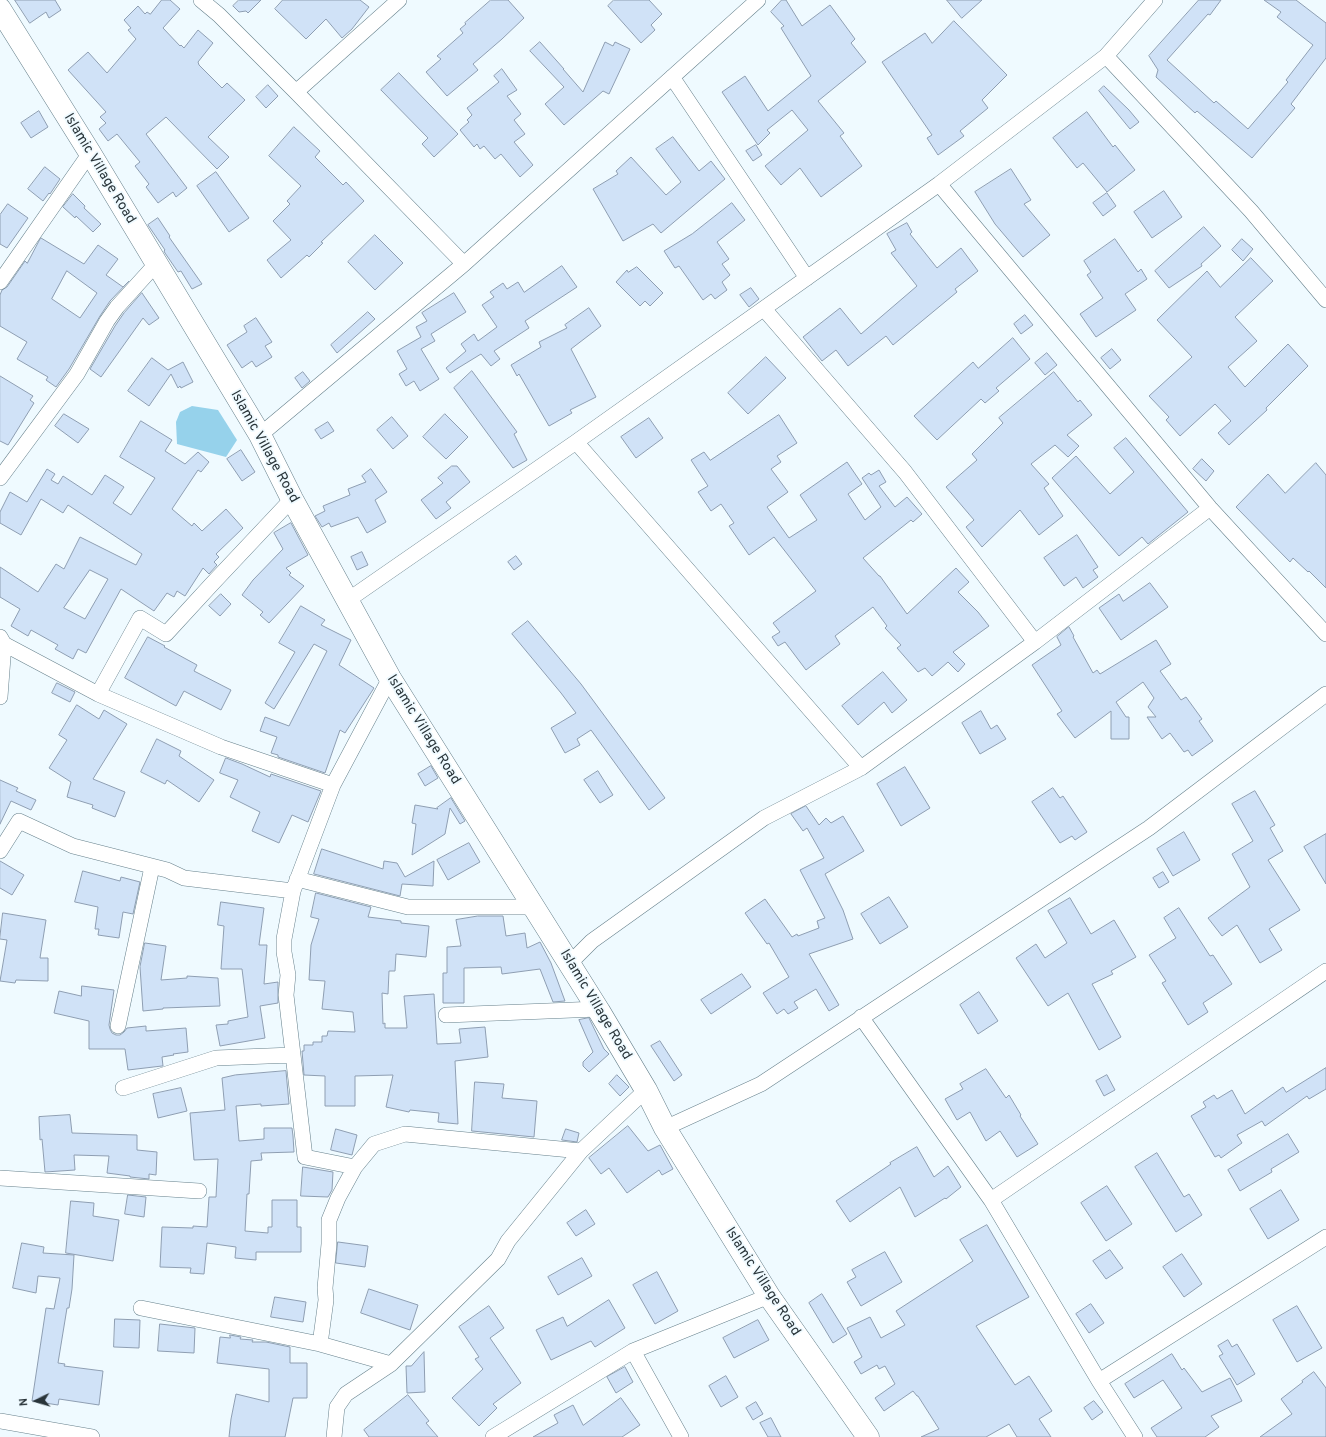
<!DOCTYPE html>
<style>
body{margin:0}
#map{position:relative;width:1326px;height:1437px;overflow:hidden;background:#effaff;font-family:Overpass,sans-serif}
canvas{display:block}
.north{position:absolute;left:16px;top:1381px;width:40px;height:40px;-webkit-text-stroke:3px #effaff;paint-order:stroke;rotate:265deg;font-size:11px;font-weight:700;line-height:16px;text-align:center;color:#293439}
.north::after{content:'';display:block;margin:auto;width:14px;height:18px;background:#293439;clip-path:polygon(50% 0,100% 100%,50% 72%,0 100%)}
</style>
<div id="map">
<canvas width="1326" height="1437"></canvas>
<div class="north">N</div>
</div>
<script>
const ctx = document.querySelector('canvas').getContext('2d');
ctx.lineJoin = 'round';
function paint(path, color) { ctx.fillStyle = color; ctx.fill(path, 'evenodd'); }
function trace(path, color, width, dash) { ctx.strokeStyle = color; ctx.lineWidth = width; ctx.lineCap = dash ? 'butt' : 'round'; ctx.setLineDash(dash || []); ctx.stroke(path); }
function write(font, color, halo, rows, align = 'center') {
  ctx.font = font + ' Overpass,sans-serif'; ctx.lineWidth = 3.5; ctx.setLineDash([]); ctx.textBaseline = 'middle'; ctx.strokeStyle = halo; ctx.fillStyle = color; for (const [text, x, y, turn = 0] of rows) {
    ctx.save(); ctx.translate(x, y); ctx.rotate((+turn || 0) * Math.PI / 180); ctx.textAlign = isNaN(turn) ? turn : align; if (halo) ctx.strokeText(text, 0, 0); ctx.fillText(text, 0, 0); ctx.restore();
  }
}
const forest = new Path2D(`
 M192,406L218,410L237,440L226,457L177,444L176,422L180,412Z`);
const building = new Path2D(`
 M15,0H55L61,10L49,18L46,12L30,23Z
 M162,0H170L180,9L163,28L180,46L181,45L184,48L198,30L213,43L198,62L199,65L222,88L227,83L245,100L208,137L229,157L217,169L166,117L146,134L187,188L176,197L173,192L158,203L146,187L149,184L135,166L140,162L117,134L108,141L99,129L106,123L100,117L106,112L68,70L88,52L107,73L136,39L128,30L131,28L124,20L138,6L145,14L147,12L150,14Z
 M239,0H261L248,13L246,11L239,12L233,6Z
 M283,0H360L369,7L352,29L342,38L326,19L306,39L275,9Z
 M491,0H508L524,18L502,39L473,64L478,70L447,96L426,72L441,59L437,56L463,33L460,29L466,24L465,23Z
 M614,0H649L662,14L651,25L655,30L641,43L608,6Z
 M782,0H786L802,26L830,5L855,39L851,43L866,62L818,101L844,133L840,136L862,166L821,197L800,168L781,185L765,166L808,130L792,110L767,130L770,133L758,145L722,92L745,76L768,111L811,76L781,28L784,26L771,12Z
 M947,0H982L962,18Z
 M1199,0H1221L1210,15L1208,14L1167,60L1214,103L1216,101L1248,129L1288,82L1286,80L1313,45L1277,17L1281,12L1264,0H1296L1326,23V58L1291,104L1295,108L1252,158L1197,111L1195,113L1156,77L1158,70L1149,56Z
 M954,21L1007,75L982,100L988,108L960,131L964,136L938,155L927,138L932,135L882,62L925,33L932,43Z
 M540,42L564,69H563L583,92L605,42L613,46L615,42L630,49L609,94L603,91L564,125L545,104L564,87L530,51Z
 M502,69L517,90L507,96L521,114L514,120L525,134L514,142L533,165L520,177L501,154L495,159L484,146L480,149L477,144L474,147L460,130L469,122L467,120L472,115L467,108L499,82L494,76Z
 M399,73L458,134L434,157L422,144L428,138L381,90Z
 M268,85L278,96L266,108L256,97Z
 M1104,86L1129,110L1139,122L1130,129L1099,91Z
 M39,111L48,127L31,138L21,123Z
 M1087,112L1113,147L1115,145L1135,170L1107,192L1083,163L1077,168L1053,138Z
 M294,127L320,151L315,157L343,185L346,182L364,201L321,242L323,243L309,257L307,255L281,278L267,260L291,240L273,221L290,204L287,201L301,186L269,156Z
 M673,137L699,171L711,161L725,179L661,233L653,224L623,241L593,189L618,174L616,171L631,157L666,195L681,182L656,149Z
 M756,145L762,155L753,161L746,151Z
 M45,167L60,179L50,194L49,193L43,201L28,189Z
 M1011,169L1031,200L1024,204L1050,235L1023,257L995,224L975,192Z
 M216,172L249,218L229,232L197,186Z
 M1164,191L1182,217L1152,238L1134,212Z
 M1107,193L1116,206L1103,216L1093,203Z
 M73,194L85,206L84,208L101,224L93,232L76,216L75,218L63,207Z
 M732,203L745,220L717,242L729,259L722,264L730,275L722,282L727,290L715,299L711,294L703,300L679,266L675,268L664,251L692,234Z
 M8,204L28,218L7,248L0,244V215Z
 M158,218L170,236L169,237L202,284L192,289L181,271L178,272L165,253L164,251L165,250L148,225Z
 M907,223L912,232L910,234L937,268L961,248L978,271L955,289L957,292L893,345L886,336L848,366L836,350L822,361L803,337L840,308L861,334L917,286L891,253L896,250L887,234Z
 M1204,227L1221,246L1201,264L1202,266L1169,288L1155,271Z
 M375,235L403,263L375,290L348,262Z
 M41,238L84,264L98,245L118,259L106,275L123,287L129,281L110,301L100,316L69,369L56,387L46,380L48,377L17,359L27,342L0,326V295L2,290L7,287L25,261L27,263ZM67,271L97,293L80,318L52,299Z
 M1115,239L1138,272L1141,269L1147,279L1125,294L1136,310L1096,337L1080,314L1103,298L1087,275L1091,272L1084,261Z
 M1242,239L1253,249L1243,261L1232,250Z
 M1251,258L1273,281L1235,317L1257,341L1228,367L1245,387L1288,344L1308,366L1266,408L1267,410L1229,445L1218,433L1231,421L1215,404L1180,436L1166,420L1169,417L1149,396L1192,357L1157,320L1207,271L1220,287Z
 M562,266L577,287L525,321L529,328L494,351L500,359L491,366L481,354L450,373L446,368L466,351L461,344L474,334L478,341L497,327L482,305L494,297L490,292L503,283L507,289L518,282L524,292Z
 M637,267L663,293L650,306L645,301L640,306L616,282L627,270L628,272Z
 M751,288L759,299L749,307L740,295Z
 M142,293L159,318L149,325L143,318L101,377L90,369L115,326L124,313Z
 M454,293L466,312L431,334L435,341L421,349L439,379L420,391L414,381L406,386L399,374L407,369L397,351L421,337L416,327L427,321L422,313Z
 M589,308L601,326L571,349L596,397L570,410L572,413L549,426L519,374L517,376L511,365L541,347L539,342L567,328L565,325Z
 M368,312L375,319L337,353L331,345Z
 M1025,315L1033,325L1021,334L1014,324Z
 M256,318L272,342L265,346L272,357L256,367L252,361L242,368L227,345L247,332L244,326Z
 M1013,338L1030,359L996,388L999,391L985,403L981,399L937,440L914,416L973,362L978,368Z
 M1112,349L1121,360L1110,369L1101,358Z
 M1047,353L1057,365L1045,375L1035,363Z
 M766,357L786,378L748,414L728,393Z
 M152,358L168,370L183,362L193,382L181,388L180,386L178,388L171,374L149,406L128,391Z
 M472,371L517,432L514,434L527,460L513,468L454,388Z
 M303,372L310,381L302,388L295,378Z
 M1054,372L1078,402L1080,400L1092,415L1067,435L1079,446L1068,457L1055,445L1031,464L1049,484L1044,488L1063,516L1039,535L1020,510L982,547L966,527L974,520L946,487L977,460L972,454L1003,423L999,418Z
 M0,376L33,396L30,400L34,403L8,445L0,441Z
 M64,414L89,429L78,443L55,426Z
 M445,414L468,437L446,459L423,437Z
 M779,415L797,443L777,456L781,462L771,469L788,492L767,507L789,538L817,520L800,495L847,462L862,484L848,494L865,520L881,507L862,478L869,473L871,475L879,470L886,482L879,486L895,507L907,497L922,514L913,522L911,520L863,558L879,576H880L907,614L956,568L969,582L958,592L978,612L989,626L953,652L965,664L958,672L948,662L932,676L925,668L918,672L897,648L901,645L885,628L887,626L873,607L835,636L840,644L806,670L785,642L778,646L772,637L780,632L773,623L816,591L774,537L749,555L729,526L734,523L721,504L711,511L698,492L708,486L691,460L704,452L710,460Z
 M392,417L408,436L393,449L377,430Z
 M649,418L663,438L636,458L621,437Z
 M141,421L172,440L165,451L185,464L198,452L209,462L201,472L198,470L172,509L192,526L194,523L202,531L226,509L243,528L216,554L219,557L214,562L217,565L209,574L203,568L185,596L177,591L174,597L167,593L154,611L121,589L86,653L78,649L73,659L55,649L58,645L31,630L28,636L11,626L20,609L0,597V567L38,592L56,564L64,569L80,537L136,565L142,554L68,505L63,513L41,499L21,535L0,523V512L10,492L27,502L47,469L55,474L51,480L58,484L63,476L92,495L105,475L124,487L113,503L131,515L155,478L120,457ZM90,570L108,579L85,619L64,608Z
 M328,422L334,431L321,439L315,430Z
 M1126,438L1188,512L1148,544L1142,537L1119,556L1052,478L1076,456L1110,494L1134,472L1114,448Z
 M241,450L255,472L242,481L227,459Z
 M1202,459L1214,471L1206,481L1193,469Z
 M1316,463L1326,475V588L1309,571L1308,572L1293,558L1290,562L1236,507L1268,474L1285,493Z
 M452,466H457L470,482L446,502L451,508L436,519L421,500L443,483L438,478Z
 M371,469L387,492L375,500L386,522L367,533L358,517L331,527L329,523L322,527L315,516L325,511L323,506L350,495L348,489L366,482L362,476Z
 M291,523L308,555L286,568L291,573L289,575L304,586L269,623L260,615L263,612L242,595L253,580L283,549L274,533Z
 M1077,535L1098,567L1093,570L1098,577L1083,588L1076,577L1064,586L1044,558Z
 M362,552L368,565L357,570L351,557Z
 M516,556L522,564L514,570L508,562Z
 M1150,583L1168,607L1121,640L1099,608L1119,594L1123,601Z
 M221,594L231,604L220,616L209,606Z
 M301,606L325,620L321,625L351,640L339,665L374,688L345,733L340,730L325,773L278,757V755L271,753L277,737L260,731L265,717L289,726L327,651L314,644L274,709L265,703L295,652L279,643Z
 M528,621L581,684L665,798L649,810L591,730L577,739L580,745L565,753L551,728L576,713L561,693L512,634Z
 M1069,627L1074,636L1073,637L1093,673L1097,670L1100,674L1156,640L1171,664L1160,671L1181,700L1186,697L1202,719L1199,721L1213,741L1192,756L1188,750L1184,752L1170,733L1162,739L1147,717H1156L1148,707L1154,698L1143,682L1116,702L1126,717H1129V739H1111V711L1075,738L1057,714L1062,711L1032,665L1061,645L1057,637Z
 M148,637L165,646L164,647L197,665L194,671L231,690L221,710L184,691L176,706L125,678Z
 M883,672L907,700L892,713L884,702L858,725L842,706Z
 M57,683L75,692L70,702L52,693Z
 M77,705L99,719L104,710L127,724L93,779L125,792L115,817L92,808L93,805L67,797L71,782L49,768L67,740L59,735Z
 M981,711L991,729L997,725L1006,739L980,754L962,723Z
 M157,739L181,751L179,756L214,780L199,802L167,780L165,784L141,772Z
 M226,758L242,764L270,777L271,774L321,791L308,822L292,815L279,843L252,831L260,812L230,797L238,780L220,773Z
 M431,766L438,778L425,786L418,774Z
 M905,767L930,808L901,826L877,784Z
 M598,771L613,795L600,803L584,780Z
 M0,780L18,788L16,791L36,800L31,810L11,801L0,824Z
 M1053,788L1060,798L1063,796L1087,832L1075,840L1072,836L1060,843L1032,802Z
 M1255,791L1275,825L1270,828L1283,851L1268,860L1300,910L1269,929L1282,950L1260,963L1237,925L1222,936L1208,918L1250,887L1232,854L1253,841L1232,804Z
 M451,798L465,821L460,824L450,808L445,834L412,855L416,824L412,823L415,805L438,809L437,808Z
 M806,806L819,825L826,818L831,823L843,816L864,851L825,874L843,910L853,939L809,954L839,1005L829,1011L816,989L794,1002L798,1008L788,1014L784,1009L777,1014L763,993L789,977L769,943L767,944L745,913L765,899L792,937L797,934L798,936L819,928L817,921L825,918L800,870L824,858L807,828L803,831L791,814Z
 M1184,832L1200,860L1173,876L1157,849Z
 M1326,834V884L1304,847Z
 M469,843L480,862L448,880L437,860Z
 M322,849L383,869L384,861L397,863L405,877L434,861L433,886L402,884L400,896L314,874Z
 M0,861L24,875L12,895L0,888Z
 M83,871L120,881L121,877L140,882L133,914L123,912L119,938L98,935L99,929H95L98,907L75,902Z
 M1163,872L1169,882L1159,888L1153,878Z
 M316,893L371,907L368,917L401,921V923L429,926L426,957L396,954L395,971H389L388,994L382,993L383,1024L385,1023V1028H407L404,996L434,994L437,1044L461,1043L459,1029L485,1027L488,1057L455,1061L458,1124L438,1122L439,1113L410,1110L409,1112L386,1107L393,1075L355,1076V1106H325V1076L304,1075L302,1051H304V1045H313V1042H322V1036H327L328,1031L355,1032L353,1012L322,1009L325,981L309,980L311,945L319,919L311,917Z
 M889,897L908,927L880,944L861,914Z
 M1070,898L1091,934L1114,920L1136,957L1111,971L1113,974L1092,984L1121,1037L1099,1050L1068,993L1048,1006L1016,958L1036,944L1045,958L1067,943L1048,911Z
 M221,902L264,908L259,945H267L264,984L278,982V1003L260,1006L265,1038L220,1046L216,1025L228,1024V1021L248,1017L242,969H221L224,926L218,925Z
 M1179,908L1210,956L1213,955L1232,984L1203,1003L1208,1012L1188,1025L1162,983L1166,981L1149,955L1176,938L1164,918Z
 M3,913L46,920L40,958H48V981L16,980L15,983L0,981L7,940L0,939Z
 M478,916H503L506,936L525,933L527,948L540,942L551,963L565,1001L553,1002L540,969L502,974L501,967L464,968V1003H443V973H447V947L461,946L456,920Z
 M145,943L166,946L161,980L187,978V976L218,978L220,1006L163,1008V1009L143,1011L140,967Z
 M742,974L751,987L711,1014L701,1000Z
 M82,986L114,990L109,1025L110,1029L112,1033L116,1035H120L124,1032L127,1028L146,1026V1031L186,1028L188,1052L173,1054L174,1055L162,1057L163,1066H162L128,1070L125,1049H89V1021L54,1013L59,991L81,996Z
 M979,992L998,1021L978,1034L960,1005Z
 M589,1018L604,1049L609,1054L589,1072L583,1066V1062L593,1052L579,1020Z
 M660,1041L682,1075L674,1081L651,1046Z
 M1326,1068V1089L1309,1099L1307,1096L1265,1126L1262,1121L1237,1135L1242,1143L1221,1158L1219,1155L1215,1157L1191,1116L1206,1107L1203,1102L1214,1095L1217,1099L1232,1090L1245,1114L1283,1087L1286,1092Z
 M986,1069L1006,1098L1009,1095L1021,1115L1020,1116L1038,1144L1017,1157L1000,1131L986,1141L970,1112L957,1120L945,1099L963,1089L960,1084Z
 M286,1071L289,1104L261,1106V1104L236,1106L239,1141L264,1139V1128H292L293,1136L294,1152L261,1153L262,1160L251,1161L249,1194H247L245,1231L268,1233V1227H272V1200H297V1227H301V1252H256V1260L235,1258L236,1247L207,1243L204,1274L190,1273L191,1268L160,1267L162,1227L193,1228V1226L207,1227L209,1197H216L218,1159L194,1160L190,1113L225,1110L222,1078L235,1075Z
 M617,1075L629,1087L620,1096L609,1084Z
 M1107,1075L1115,1090L1104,1096L1096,1081Z
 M475,1082L504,1084L502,1098L537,1101L534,1137L472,1131Z
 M181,1088L187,1111L158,1118L153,1094Z
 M70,1115L72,1133L137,1135V1150L157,1152L156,1175L149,1174V1179L130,1177V1176L107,1173L109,1156L74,1155L75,1170L45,1172L42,1139L40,1140L39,1117Z
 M628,1126L648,1151L660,1145L673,1169L662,1175L659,1170L627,1193L609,1168L601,1174L589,1158Z
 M336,1129L357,1135L352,1155L331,1150Z
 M566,1129L579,1133L577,1142L562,1140Z
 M1288,1134L1299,1152L1271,1169L1272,1172L1240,1191L1228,1170Z
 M917,1147L934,1177L948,1166L961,1187L946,1199L945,1198L915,1217L900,1187L850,1222L836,1201L891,1164L890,1163Z
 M1157,1153L1184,1197L1189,1194L1202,1215L1176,1232L1135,1167Z
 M303,1167L333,1172L332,1190L328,1197L301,1196Z
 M1107,1186L1132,1224L1106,1241L1081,1203Z
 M1281,1190L1299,1220L1268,1239L1250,1209Z
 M128,1195L146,1197L144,1217L125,1214Z
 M71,1201L94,1203L93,1216L119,1220L113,1261L66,1253Z
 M586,1210L595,1224L576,1236L567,1223Z
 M987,1225L1029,1297L976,1326L1015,1385L1029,1376L1052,1411L1039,1419L1051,1437H1017L1009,1424L986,1437H921L939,1429L918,1396H917L913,1391L884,1411L875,1398L895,1384L885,1366L879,1369L877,1365L861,1374L854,1362L862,1357L847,1328L870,1317L881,1338L905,1325L896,1311L973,1261L960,1240Z
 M338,1242L368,1246L365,1267L336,1263Z
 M22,1243L44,1247L43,1253L74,1255L72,1289L69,1308H67L58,1363L65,1364L64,1366L103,1371L99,1405L59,1399L58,1405L32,1401L46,1308L54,1309L60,1278L38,1276L36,1293L13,1288Z
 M1110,1250L1123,1268L1106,1279L1093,1261Z
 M885,1252L902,1282L861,1306L847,1282L856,1277L852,1270Z
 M1182,1254L1202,1284L1184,1297L1163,1267Z
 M582,1258L592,1276L558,1295L548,1277Z
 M657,1272L678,1311L655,1324L633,1285Z
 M369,1289L418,1305L410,1330L361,1313Z
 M822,1294L847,1334L833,1343L809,1303Z
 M275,1297L306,1302L303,1322L271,1317Z
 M609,1300L625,1328L595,1347L591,1341L551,1360L536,1330L563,1317L567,1326Z
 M1091,1304L1104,1323L1089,1333L1076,1314Z
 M489,1306L504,1328L490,1338L521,1383L493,1404L497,1408L479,1426L452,1398L483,1369L475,1359L479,1357L459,1327Z
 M1297,1306L1322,1348L1297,1362L1273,1320Z
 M115,1319L140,1320L139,1348L114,1347Z
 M758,1320L769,1340L734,1358L723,1338Z
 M160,1324L195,1328L194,1353L158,1351Z
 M230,1335L241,1337L240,1339L253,1340L252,1342H266L290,1347V1363H307V1398H293L285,1437H229L231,1419L236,1394L269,1402V1369L217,1363L220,1337L230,1338Z
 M1228,1340L1232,1347L1237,1344L1255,1374L1237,1385L1219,1356L1223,1354L1218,1346Z
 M424,1352L425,1392L407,1393L406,1366H411Z
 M1172,1354L1182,1370L1184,1368L1202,1392L1230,1378L1242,1401L1211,1416L1219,1427L1205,1437H1157L1151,1428L1182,1408L1163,1380L1134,1398L1125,1384Z
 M625,1367L633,1382L616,1393L607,1377Z
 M1314,1372L1326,1388V1437H1260L1292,1414L1281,1399L1303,1382L1302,1381Z
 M726,1376L738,1397L721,1407L709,1386Z
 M408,1395L429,1421L426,1423L438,1437H369L364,1430Z
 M621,1398L640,1425L622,1437H533L558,1423L554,1415L573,1405L583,1425Z
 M1094,1401L1103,1412L1092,1420L1084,1408Z
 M756,1402L763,1414L753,1420L746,1408Z
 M771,1418L781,1437H768L760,1423Z`);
const street = new Path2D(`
 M201,0L219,15L296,92L464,264
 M1106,56L1251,211L1326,300
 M672,77L807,278
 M296,92L399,0
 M939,184L1210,508L1326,634
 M0,282L90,153
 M764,309L905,472L1035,642
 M260,435L464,264L758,0
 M576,442L861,768
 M0,478L77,374L107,321L117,307L156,264
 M292,499L211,585L166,634L140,618L98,694L221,747L333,785
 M348,600L576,442L939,184L1106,56L1155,0
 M0,637L4,644L98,694
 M0,644H4L0,697
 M0,851L19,821L73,846L167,870L184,878L293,891
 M297,879L408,907H535
 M570,963L592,941L764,818L861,768L1035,642L1210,508
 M446,1015L598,1009
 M861,1017L991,1200L1099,1381L1135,1437
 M118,1026L152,867
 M123,1088L216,1058L293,1055
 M665,1128L761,1084L1149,828L1326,694
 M355,1167L305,1157L286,995L288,975L284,952V939L293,891L333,785L390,678
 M0,1178L199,1191
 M991,1200L1326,971
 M141,1308L320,1344L391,1364
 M320,1344L326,1300L325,1288L329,1244V1220L338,1198L355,1167L374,1144L405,1134L581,1151
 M633,1351L681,1437
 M1099,1381L1326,1237
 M0,1421L92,1437
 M334,1437L337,1407L346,1394L391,1364L498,1259L508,1241L581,1151L646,1090
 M493,1437L633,1351L769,1296`);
const secondary = new Path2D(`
 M0,9L90,153L260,435L292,499L390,678L599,1011L646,1090L665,1128L769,1296L868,1437`);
const streetNames = [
 ["Islamic Village Road",99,169,59],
 ["Islamic Village Road",264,447,61],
 ["Islamic Village Road",423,730,58],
 ["Islamic Village Road",595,1005,59],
 ["Islamic Village Road",762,1282,57]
];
paint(forest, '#96d2eb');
paint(building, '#d0e2f7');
trace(building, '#8e9eb2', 1);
trace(street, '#67818c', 16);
trace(secondary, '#67818c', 23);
trace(street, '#fff', 15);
trace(secondary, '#fff', 22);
write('14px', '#293439', '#effaff', streetNames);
</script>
